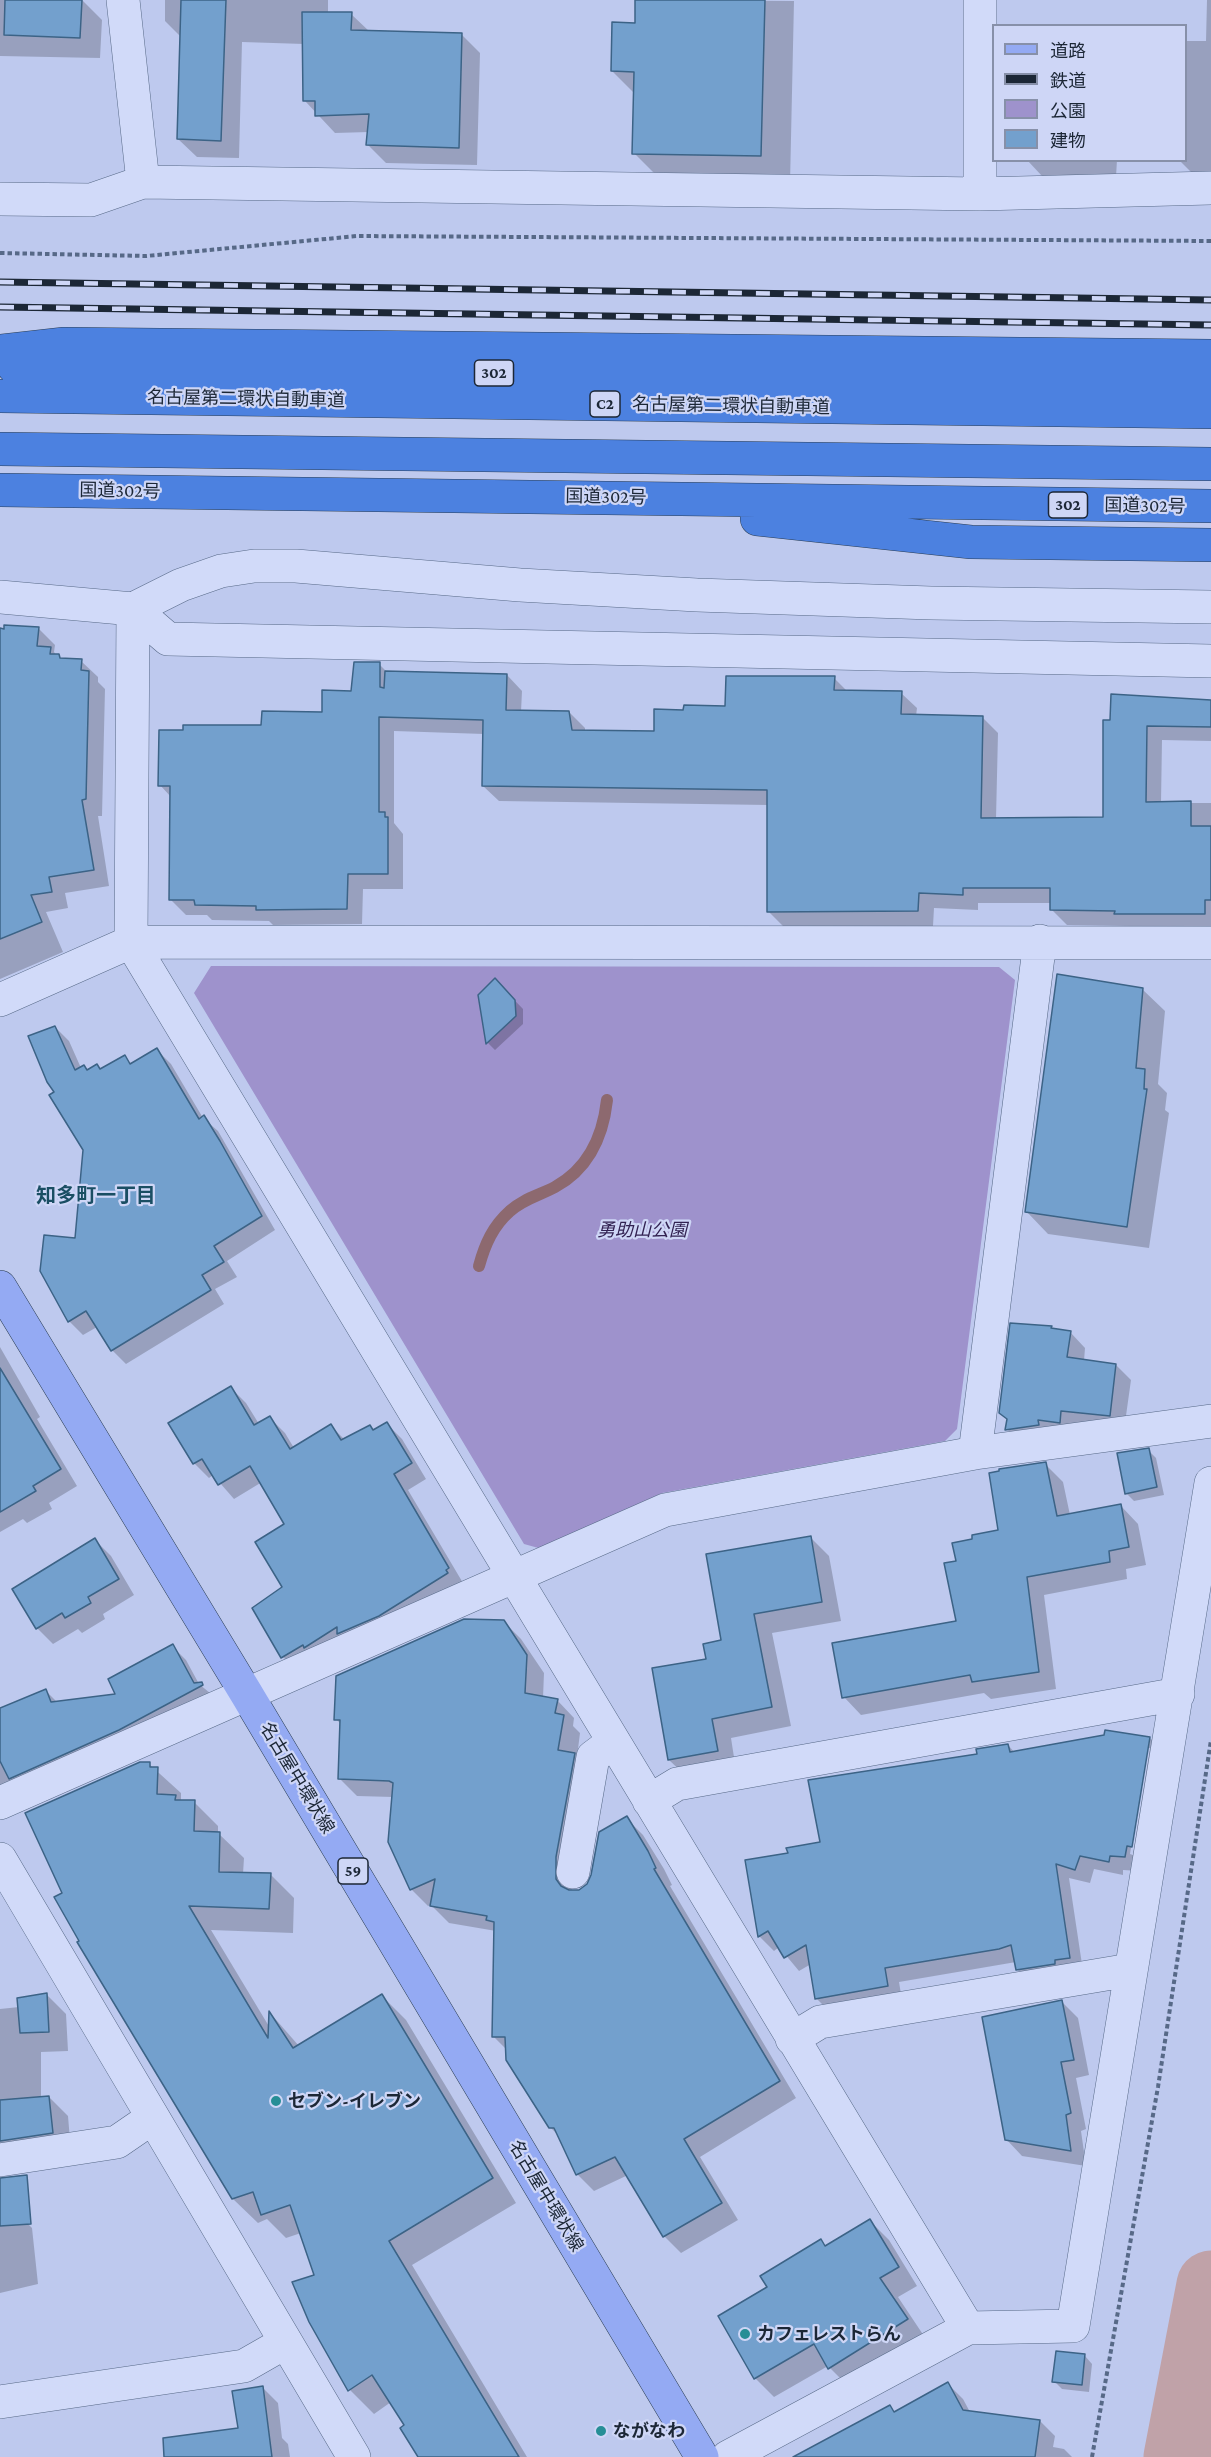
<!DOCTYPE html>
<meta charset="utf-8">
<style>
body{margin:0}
#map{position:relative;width:1211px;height:2457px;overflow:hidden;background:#bec9ee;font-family:"Crimson Pro","Noto Sans JP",serif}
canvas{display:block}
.legend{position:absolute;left:992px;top:24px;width:195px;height:138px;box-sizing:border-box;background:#ced6f6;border:2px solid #8790a9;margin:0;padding:8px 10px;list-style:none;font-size:18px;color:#1c2736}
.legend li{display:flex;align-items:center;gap:12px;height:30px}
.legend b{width:30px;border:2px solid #8790a9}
</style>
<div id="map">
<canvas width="1211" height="2457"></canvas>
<ul class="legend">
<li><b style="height:8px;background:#94aaf3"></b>道路</li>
<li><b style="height:8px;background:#1c2736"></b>鉄道</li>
<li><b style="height:16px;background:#9e92cc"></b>公園</li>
<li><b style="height:16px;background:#73a0cd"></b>建物</li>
</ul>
</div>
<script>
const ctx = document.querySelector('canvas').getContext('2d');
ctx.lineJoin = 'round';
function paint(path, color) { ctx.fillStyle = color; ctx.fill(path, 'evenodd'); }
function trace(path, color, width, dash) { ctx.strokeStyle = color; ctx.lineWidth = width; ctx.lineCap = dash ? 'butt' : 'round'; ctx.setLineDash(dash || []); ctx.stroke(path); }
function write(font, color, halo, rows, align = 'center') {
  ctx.font = font + ' "Crimson Pro","Noto Sans JP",serif'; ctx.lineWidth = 4.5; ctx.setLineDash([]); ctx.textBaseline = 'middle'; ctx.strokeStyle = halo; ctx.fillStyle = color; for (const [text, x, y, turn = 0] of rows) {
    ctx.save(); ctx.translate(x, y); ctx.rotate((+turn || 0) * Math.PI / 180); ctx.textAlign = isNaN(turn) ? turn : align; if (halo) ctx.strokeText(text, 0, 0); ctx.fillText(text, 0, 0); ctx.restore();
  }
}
const green = new Path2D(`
 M211,966L999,967L1015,980L957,1429L945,1441L662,1493L542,1549L524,1544L194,993Z`);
const shadow = new Path2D(`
 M0,0H82L102,20L100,58L0,56Z
 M165,0H328V14H351L370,32L462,35L480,53L477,165L386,163L368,145L369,132L335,133L305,101L304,44L242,42L239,158L197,157L178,139L181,37L165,21Z
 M637,0L794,1L790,184L663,182L634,153L635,94L612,71L637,25Z
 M1207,0H1211V177H1196L1179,160H1186V41H1206Z
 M1027,160H1117L1116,177L1042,176Z
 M38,628L55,645L54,652L57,656L63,660L81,661L98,677V682L105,689L102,816H98L109,886L65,893L68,908L46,912L63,952L0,979V630Z
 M379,664L388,673L507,675L522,691L521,712H569L585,728V732H655L685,711L727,707L834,678L848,692L901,693L917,708L916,716L982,717L998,733L996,819H1105V721L1211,701V741L1162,740L1161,803H1211V928L1132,929L1128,926L1067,925L1051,909V903H978V910L934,908L933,926L784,927L769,912L768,805L499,801L483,786L484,734L394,731V823L403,834V889H363L362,924L273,925L269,921L212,920L207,915H186L170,899L171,797L160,785L263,726L323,713L353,693Z
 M495,980L523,1009V1024L495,1050L488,1043L480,996Z
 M1142,989L1165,1011L1158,1084L1167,1093L1165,1110L1169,1113L1149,1248L1048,1234L1026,1211Z
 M55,1027L69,1041L81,1068L84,1067L88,1071L97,1066L101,1070L124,1057L132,1064L157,1050L171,1064L203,1118L218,1131L275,1230L227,1261L237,1277L215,1289L224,1304L126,1364L112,1350L97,1327L83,1335L69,1321L85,1150L56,1093Z
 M1051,1328L1070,1332L1085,1348L1084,1361L1116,1365L1131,1380L1124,1430L1022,1445L1007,1429L1008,1420L1001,1413Z
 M0,1347L40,1417L37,1419L77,1486L49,1503L52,1509L27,1523L23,1519L0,1532Z
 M231,1388L246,1403L259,1424L270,1418L285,1433L294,1448L331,1426L345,1440L374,1431L387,1424L402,1439L426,1479L408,1490L463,1583L298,1672L283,1657L254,1609L284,1587L286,1524L262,1482L234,1499L213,1475L209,1478L194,1463Z
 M1148,1450L1156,1458L1164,1495L1134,1501L1126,1493Z
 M1045,1464L1063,1482L1070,1515L1121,1506L1138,1524L1146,1565L1126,1569L1127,1579L1044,1595L1056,1689L991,1699L984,1693L861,1715L844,1697L957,1622V1563L974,1540L1000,1531Z
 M810,1537L829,1556L841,1621L772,1633L791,1726L731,1738L736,1770L689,1779L669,1760L708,1660Z
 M95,1540L111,1556L134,1595L103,1614L105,1619L82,1633L78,1629L53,1644L37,1628Z
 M503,1621L521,1639L544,1673L543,1698L557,1700L574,1718L573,1726L580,1733L577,1757L572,1892L579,1891L588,1885L626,1818L643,1835L664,1869L672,1885L670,1886L796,2098L700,2157L738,2220L681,2253L664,2236L628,2175L594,2191L577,2174L560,2137L550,2127L507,2050L494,2037L496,1931L449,1923L431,1905L428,1906L411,1889L390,1842L393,1797L357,1796L340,1779L341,1724L336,1719Z
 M172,1646L186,1660L199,1684L216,1698L0,1789V1710L45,1690L58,1703L118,1695Z
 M1150,1738L1164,1752L1139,1871L1123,1870V1875L1094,1869L1090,1883L1069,1878L1083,1971L1032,1984L1017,1969L1016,1962L899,1982L902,2000L830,2012L816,1998L811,1964L799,1971L779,1947L774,1951L760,1937L747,1861L790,1854L822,1844L978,1755L1008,1745L1015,1753ZM1147,1748H1150L1133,1855L1130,1854Z
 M149,1764L181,1793V1802H194L218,1826V1833L244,1858L243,1874H270L294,1898L293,1933L211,1930L270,2028L271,2014L299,2046L382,1996L406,2020L516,2203L412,2265L527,2457H420L406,2426L391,2402L374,2414L350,2390L301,2233L286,2238L267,2219L258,2223L233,2199L81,1942L64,1893L37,1839Z
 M47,1995L66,2014L68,2051L41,2052V2098L49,2097L68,2116L71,2152L0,2164V2009L19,2007Z
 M1062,2002L1078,2018L1089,2075L1076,2078L1086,2129L1081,2131L1086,2166L1022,2156L1006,2139Z
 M13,2209L32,2228L38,2284L0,2293V2210Z
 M870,2221L889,2240L917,2286L898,2297L926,2339L849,2387L828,2366L774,2397L755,2378L770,2288L821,2241L827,2247Z
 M1085,2356L1092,2364L1089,2392L1062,2389L1054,2381Z
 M948,2384L963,2399L970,2412L1040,2421L1055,2436L1053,2447L1064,2449L1072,2457H798L890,2407L896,2413Z
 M263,2388L278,2403L282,2438L288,2444L290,2457H195L240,2429Z`);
const stream = new Path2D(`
 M479,1266C485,1244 493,1226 510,1211C523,1199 540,1195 555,1187C588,1169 603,1136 607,1100`);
const river = new Path2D(`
 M1178,2457L1211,2285`);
const building = new Path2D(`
 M5,0H82L80,38L4,35Z
 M181,0H226L221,141L177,139Z
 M635,0H765L761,156L632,154L634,72L611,71L612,22L635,23Z
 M302,12H352L351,30L462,33L459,148L366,145L369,114L315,116V101H303Z
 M4,625L39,627L37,646L51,647L50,654H59L60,658L82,659L81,670L89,671L86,799L82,800L94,870L49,877L52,892L31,895L42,922L0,939V628L4,629Z
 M354,662H380V687L384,688L385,671L507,674L506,710L569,711L572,730L654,731V709L683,710L684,705L725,706L726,676H835L834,690L902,691L901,714L983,716L981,818L1103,817V720H1110L1111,694L1211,700V727L1147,726L1146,802L1191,801V826H1211V900H1205V914H1114L1115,911L1050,910V888H963V895L919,893L918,911L767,912V790L482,786L483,720L379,717V812H385V817H388V874H348L347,909L256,910V906L195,905L194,900H169L170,786H158L159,730H183V725H261L262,711L322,712V690L351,691Z
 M1057,974L1143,988L1136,1068L1145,1069L1144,1089H1147L1127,1227L1025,1212Z
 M495,978L515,1000L516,1016L486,1044L478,995Z
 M55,1026L75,1070L84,1065L87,1070L97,1064L100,1069L125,1055L130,1064L157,1048L199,1119L204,1115L220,1141L262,1216L214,1246L224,1262L202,1275L211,1290L111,1351L86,1311L68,1322L40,1271L44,1235L75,1238L83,1150L49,1095L54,1092L47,1082L28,1036Z
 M1010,1323L1052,1326L1051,1328L1071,1331L1067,1357L1116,1364L1110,1416L1061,1411L1060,1423L1038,1420L1039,1425L1005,1430L1007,1419L999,1413Z
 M0,1368L61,1469L33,1486L36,1491L0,1512Z
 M231,1386L254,1425L270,1416L290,1449L331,1424L341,1440L370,1425L373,1430L387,1422L412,1463L394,1474L449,1568L446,1570L448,1573L379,1616L337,1634V1627L304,1648L303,1645L281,1658L252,1608L282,1587L255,1542L284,1524L250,1466L218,1485L202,1459L193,1464L168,1423Z
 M1149,1448L1157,1487L1125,1494L1117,1453Z
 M1046,1462L1057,1516L1121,1504L1129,1547L1109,1551L1110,1562L1027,1577L1039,1672L972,1682L970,1675L842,1698L832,1643L956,1621L944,1563L956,1561L952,1543L972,1539V1535L998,1530L989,1473L999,1471V1469Z
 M811,1536L822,1602L754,1614L772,1707L712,1719L718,1751L668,1760L652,1668L706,1659L703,1644L721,1640L706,1554Z
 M95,1538L119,1579L88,1597L91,1603L65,1618L62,1613L36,1629L12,1589Z
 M464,1619L504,1620L527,1655L525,1693L558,1699L555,1713L564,1715L558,1750L575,1753L556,1857V1879L561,1886L569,1890H579L587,1884L591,1875L599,1832L627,1816L648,1851L656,1868L654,1869L780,2081L684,2139L722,2203L663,2237L615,2157L576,2175L554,2128H549L506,2060L505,2037H492L494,1922L486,1920L487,1916L430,1906L435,1879L410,1890L388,1842L393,1783L389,1781L338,1779L340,1720H334L336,1676Z
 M173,1644L194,1683L202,1682L203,1685L119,1730L9,1779L0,1761V1708L46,1689L51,1702L115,1694L108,1679Z
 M1105,1730L1150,1737L1132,1847L1127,1846L1125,1857L1110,1856L1109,1862L1080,1856L1075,1870L1056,1864L1070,1958L1055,1960V1964L1016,1970L1011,1945L999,1949L885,1968L888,1986L815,1999L806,1945L784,1958L768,1931L758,1937L745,1860L788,1853L786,1848L820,1842L808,1780L977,1754L976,1749L1008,1744L1010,1752L1104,1735Z
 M140,1762H150V1767H158L157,1794L176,1795L175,1800H195L194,1831L220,1832L219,1872L271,1873L269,1909L189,1906L268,2038L269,2011L293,2048L382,1994L493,2178L389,2241L519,2457H418L400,2428L404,2425L372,2375L348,2391L309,2322L292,2282L314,2275L290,2205L261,2215L253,2192L232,2199L77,1942L79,1941L54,1897L62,1893L25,1813Z
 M47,1993L49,2032L20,2033L17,1998Z
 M1062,2000L1074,2060L1061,2062L1071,2113L1066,2115L1071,2151L1005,2140L982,2017Z
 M49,2096L53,2133L0,2141V2100Z
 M27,2175L31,2224L0,2226V2178Z
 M870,2219L899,2267L880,2278L908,2319L828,2369L814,2344L754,2379L718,2316L767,2287L760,2276L821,2239L825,2246Z
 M1056,2351L1085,2354L1082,2385L1052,2382Z
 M948,2382L963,2410L1040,2420L1035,2457H793L890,2405L894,2412Z
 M263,2386L272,2457H164L163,2438L238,2428L232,2391Z`);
const path = new Path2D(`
 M0,253L146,256L357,236L1211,241
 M1092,2457L1158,2087L1211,1740`);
const minor = new Path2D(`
 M123,0L143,182
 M980,194V0
 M0,199L91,200L143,182L980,194L1211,188
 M0,597L133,609L181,585L221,571L254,566H296L520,585L697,595L931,603L1211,607
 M133,609L131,942L968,2328L1073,2326L1211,1483
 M133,609L168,639L1211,661
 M0,1000L131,942L1211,943
 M975,1453L1040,941
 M649,1801L677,1784L1178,1694
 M0,1803L665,1510L975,1453L1211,1421
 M0,1859L354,2457
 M573,1872L593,1757L613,1742
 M792,2039L820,2022L1130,1970
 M0,2160L117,2142L152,2118
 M0,2402L244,2366L286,2342
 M728,2457L968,2328`);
const major = new Path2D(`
 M0,1287L246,1693L702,2457`);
const highway = new Path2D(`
 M0,351L64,344L1211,356
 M14,367L1211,384
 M0,396L1211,412
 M0,449L1211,464
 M0,490L1211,506
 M757,519L971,542L1211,545`);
const rail = new Path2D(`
 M0,282L1211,300
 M0,307L1211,325`);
const markers = [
 [276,2101,6,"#268e96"],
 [745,2334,6,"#268e96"],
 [601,2431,6,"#268e96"]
];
const shields = [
 [494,373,39],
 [605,404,30],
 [1068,505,39],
 [353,1871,30]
];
const shieldNames = [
 ["302",494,373],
 ["C2",605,404],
 ["302",1068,505],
 ["59",353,1871]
];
const streetNames = [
 ["名古屋第二環状自動車道",246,399,1],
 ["名古屋第二環状自動車道",731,406,1],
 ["国道302号",120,491,1],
 ["国道302号",606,497,1],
 ["国道302号",1145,506,1],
 ["名古屋中環状線",297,1778,59],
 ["名古屋中環状線",546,2196,59]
];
const parkNames = [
 ["勇助山公園",642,1230]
];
const poiNames = [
 ["セブン-イレブン",288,2101],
 ["カフェレストらん",757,2334],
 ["ながなわ",613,2431]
];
const neighbourhoodNames = [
 ["知多町一丁目",96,1196]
];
paint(green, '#9e92cc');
paint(shadow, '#0003');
trace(stream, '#8d696f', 12);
trace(river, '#c0a2a8', 69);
paint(building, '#73a0cd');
trace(building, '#3c6386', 1.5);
trace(minor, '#576987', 34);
trace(major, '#2b3e54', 34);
trace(highway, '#2b3e54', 34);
trace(path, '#576987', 4, [4.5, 3]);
trace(minor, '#d1daf9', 33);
trace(major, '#94aaf3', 33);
trace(highway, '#4c81e0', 33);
trace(rail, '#1c2736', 7);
trace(rail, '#ced6f6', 4.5, [14]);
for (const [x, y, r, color] of markers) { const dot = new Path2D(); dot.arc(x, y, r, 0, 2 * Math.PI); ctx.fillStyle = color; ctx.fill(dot); trace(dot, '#ced6f6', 2); }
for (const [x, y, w] of shields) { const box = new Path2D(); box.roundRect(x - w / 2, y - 13, w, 26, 4.5); ctx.fillStyle = '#ced6f6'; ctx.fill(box); trace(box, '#1c2736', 1.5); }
write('bold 16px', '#1c2736', null, shieldNames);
write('18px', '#1c2736', '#ced6f6', streetNames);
write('italic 18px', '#322252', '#ced6f6', parkNames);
write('bold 18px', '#1c2736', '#ced6f6', poiNames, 'left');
write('bold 20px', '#1a4e63', '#ced6f6', neighbourhoodNames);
</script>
